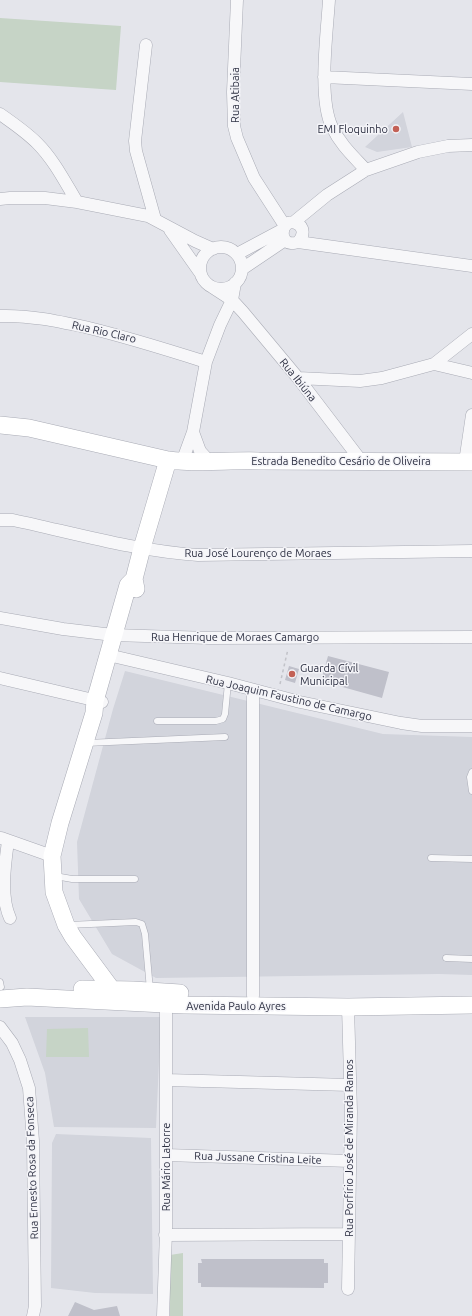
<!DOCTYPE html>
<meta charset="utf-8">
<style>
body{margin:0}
canvas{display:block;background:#e4e5eb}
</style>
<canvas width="472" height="1316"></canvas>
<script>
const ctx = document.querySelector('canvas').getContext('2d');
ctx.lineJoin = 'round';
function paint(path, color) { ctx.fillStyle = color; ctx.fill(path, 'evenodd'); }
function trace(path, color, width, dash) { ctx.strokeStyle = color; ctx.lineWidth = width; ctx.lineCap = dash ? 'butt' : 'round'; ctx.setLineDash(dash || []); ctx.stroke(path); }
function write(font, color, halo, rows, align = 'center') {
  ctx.font = font + ' Ubuntu,sans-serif'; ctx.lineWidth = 3; ctx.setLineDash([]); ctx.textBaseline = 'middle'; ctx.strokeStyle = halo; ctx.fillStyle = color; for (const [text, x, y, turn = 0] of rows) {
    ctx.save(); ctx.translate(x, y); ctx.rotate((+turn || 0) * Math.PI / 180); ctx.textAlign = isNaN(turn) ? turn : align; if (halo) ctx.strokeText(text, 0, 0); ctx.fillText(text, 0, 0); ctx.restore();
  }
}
const built = new Path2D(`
 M403,112L412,147L377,152L365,147Z
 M125,671L383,734L472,737V975L439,974L156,978L112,954L79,899L77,842L113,709Z
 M25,1017H161L156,1128L54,1127L45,1073Z
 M56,1134L151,1138L153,1294L95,1293L51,1288L52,1143Z`);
const green = new Path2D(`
 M0,18L121,26L116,90L0,82Z
 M88,1028L89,1057H46L47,1029Z
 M183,1253V1316H170V1255Z`);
const building = new Path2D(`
 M328,656L389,672L382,698L321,681Z
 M289,666L299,669L295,683L285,680Z
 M201,1259H324V1263H328V1283H324V1288L201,1287V1283H198V1263H202Z
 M75,1302L94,1310L117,1306L120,1316H68Z`);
const path = new Path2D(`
 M280,684L288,649`);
const lane = new Path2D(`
 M157,721H216L223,719L225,714L228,683
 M86,743L225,737
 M472,772L470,777L472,791
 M431,858L472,859
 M55,876L72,879H135
 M68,925L136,922L142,924L145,934L150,990
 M446,958L472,959
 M0,982L1,987`);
const street = new Path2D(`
 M237,0L233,92L234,126L237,138L254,178L285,226
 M329,0C327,33 318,98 332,127C340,144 353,156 366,170
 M146,45L135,141L136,151L155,219
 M324,77L472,84
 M0,114C13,123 26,132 37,143C54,160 65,182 77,202
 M0,199L10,198H45L77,202L148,216L195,241L213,249
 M294,222L327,195L366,170L418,152L448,146L472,145
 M170,230L201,274
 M298,242C304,236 305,227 296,223C279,217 277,250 298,242L472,266
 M200 268a21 21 0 1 1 42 0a21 21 0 1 1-42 0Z
 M237,254L282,230
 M242,269L285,240
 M212,287L232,300L243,312L298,378L362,462
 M0,316C29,315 57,321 85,327C127,337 165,349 206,362
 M434,364L472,373
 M298,378L360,381L382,378L434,364L472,334
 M193,432L200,451L210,462
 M182,462L193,432L206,362L220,325L232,300L235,283
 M465,462L472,415
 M0,520H13C74,533 135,551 198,555L472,551
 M0,618L63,629L113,635L209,638L472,637
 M108,655L228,683L300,702L401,723L422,726H472
 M0,678L102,702
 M253,690V996
 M1,838L52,856
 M8,841C5,864 0,896 10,918
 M348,1007L351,1112L348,1289
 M0,1027L12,1043L20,1060L29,1088L33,1141L35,1306L33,1316
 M166,1080L350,1085
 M166,1155L350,1161
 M165,1235L349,1234
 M163,1316L166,1232V997`);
const secondary = new Path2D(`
 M0,425L29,428L168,460C198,464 228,460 259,461C330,462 401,462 472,462
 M136,589L134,579L142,548L168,460
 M82,989L133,990L180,993
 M116,995L73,937L66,925L54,892L52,856L60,823L94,713L95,701L128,585L134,579
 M0,999L27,997L184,1005L348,1007L472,1005`);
const markers = [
 [396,129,4,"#c36156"],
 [292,674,4,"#c36156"]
];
const streetNames = [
 ["Rua Atibaia",235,95,-90],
 ["Rua Rio Claro",104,332,13],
 ["Rua Ibiúna",298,380,51],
 ["Estrada Benedito Cesário de Oliveira",341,461],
 ["Rua José Lourenço de Moraes",258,553],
 ["Rua Henrique de Moraes Camargo",235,637],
 ["Rua Joaquim Faustino de Camargo",289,698,13],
 ["Avenida Paulo Ayres",236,1006],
 ["Rua Porfírio José de Miranda Ramos",349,1148,-90],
 ["Rua Jussane Cristina Leite",258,1158,2],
 ["Rua Mário Latorre",166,1167,-90],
 ["Rua Ernesto Rosa da Fonseca",32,1168,-92]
];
const poiNames = [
 ["EMI Floquinho",388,129],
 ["Guarda Cívil",300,668,"left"],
 ["Municipal",300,681,"left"]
];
paint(built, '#d2d4dc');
paint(green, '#c6d4c6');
paint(building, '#bfc0ca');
trace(lane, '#a9abb5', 7);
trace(street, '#a9abb5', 13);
trace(secondary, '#a9abb5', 18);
trace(path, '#c2c3c9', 1.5, [3, 3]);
trace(lane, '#f7f7f9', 6);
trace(street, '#f7f7f9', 12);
trace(secondary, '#fff', 17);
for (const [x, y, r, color] of markers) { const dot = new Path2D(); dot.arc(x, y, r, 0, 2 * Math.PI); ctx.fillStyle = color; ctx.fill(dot); trace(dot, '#f4f4f8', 1.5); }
write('11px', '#2d3042', '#f4f4f8', streetNames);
write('11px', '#2d3042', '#f4f4f8', poiNames, 'right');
</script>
